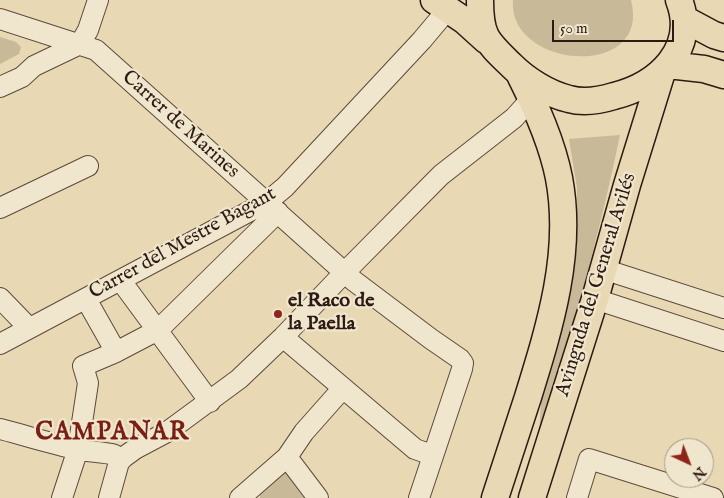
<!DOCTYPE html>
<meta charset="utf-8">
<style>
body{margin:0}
#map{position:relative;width:724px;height:498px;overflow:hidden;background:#e8d9b4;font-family:"IM FELL English",serif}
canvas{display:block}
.north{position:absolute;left:664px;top:438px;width:50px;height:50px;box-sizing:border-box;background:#f0e6ce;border:1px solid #a29483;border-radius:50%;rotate:137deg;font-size:14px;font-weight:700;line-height:20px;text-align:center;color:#2d1a12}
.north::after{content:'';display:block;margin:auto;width:18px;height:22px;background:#8f2418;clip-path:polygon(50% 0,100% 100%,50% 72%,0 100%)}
.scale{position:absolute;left:552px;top:20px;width:122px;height:22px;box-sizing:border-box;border:2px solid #2d1a12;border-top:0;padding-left:6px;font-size:15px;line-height:18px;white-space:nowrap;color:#2d1a12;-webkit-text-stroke:4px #f0e6ce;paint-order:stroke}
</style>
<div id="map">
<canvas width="724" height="498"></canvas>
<div class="north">N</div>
<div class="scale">50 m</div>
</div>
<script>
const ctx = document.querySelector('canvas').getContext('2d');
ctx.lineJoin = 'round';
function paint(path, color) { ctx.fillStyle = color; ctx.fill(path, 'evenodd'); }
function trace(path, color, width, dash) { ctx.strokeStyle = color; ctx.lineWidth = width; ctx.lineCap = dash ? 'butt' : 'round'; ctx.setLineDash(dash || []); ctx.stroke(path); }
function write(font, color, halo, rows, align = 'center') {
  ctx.font = font + ' "IM FELL English",serif'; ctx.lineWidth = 4.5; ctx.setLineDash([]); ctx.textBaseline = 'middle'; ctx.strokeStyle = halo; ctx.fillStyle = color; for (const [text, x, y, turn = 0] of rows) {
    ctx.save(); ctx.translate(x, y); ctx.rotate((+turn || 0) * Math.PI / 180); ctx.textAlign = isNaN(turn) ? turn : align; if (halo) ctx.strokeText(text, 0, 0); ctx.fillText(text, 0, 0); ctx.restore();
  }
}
const green = new Path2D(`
 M513,0H631C652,81 507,69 513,0Z
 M0,37L16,42L21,47L19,54L0,64Z
 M620,135C599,237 571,337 539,436L542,387L572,277L577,245V188L569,139Z
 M285,472L290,473L310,498H260V493Z`);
const minor = new Path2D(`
 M0,19L96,50L354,281L431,339L460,359L463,363L462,369L419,498
 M0,87L22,77L34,66L80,44L88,30L98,0
 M0,208L88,166
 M603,269L724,308
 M121,281L210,402
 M0,298L29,328
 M86,299L116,352
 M595,299L724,341
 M283,337L415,449L432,455
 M0,344L267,202L285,187L422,40L448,9
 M0,429C27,436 53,444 80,450C91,452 105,452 115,455L119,462
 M287,457L318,498
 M62,498L78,449L88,383L83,366L116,352L158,330L278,212
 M109,498L119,462L124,457L135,449L167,432L239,379L283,337L344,273L441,175L514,118L532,98
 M240,498L287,457L304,432L343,388
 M577,498L589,459L713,498`);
const major = new Path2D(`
 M434,0L465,21L486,40
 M480,0C480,36 486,41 511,65C526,80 548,94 569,99C583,103 601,100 614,96C658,85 698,49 679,0
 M684,19L714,35L724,38
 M668,65L704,69L724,75
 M495,498C506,464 517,431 528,397C550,326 573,252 559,178C552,142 536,107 520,75
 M532,498L595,299L627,185L662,72`);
const markers = [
 [278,314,5,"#8f2418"]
];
const streetNames = [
 ["Carrer de Marines",180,125,42],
 ["Carrer del Mestre Bagant",183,244,-29],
 ["Avinguda del General Avilés",597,285,-73]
];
const poiNames = [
 ["el Raco de",288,302],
 ["la Paella",288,325]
];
const districtNames = [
 ["CAMPANAR",112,434]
];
paint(green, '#c8b998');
trace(minor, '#5c4a3a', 22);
trace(major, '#2d1a12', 29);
trace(minor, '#f0e6ce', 20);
trace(major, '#e8d9b4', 26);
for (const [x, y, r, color] of markers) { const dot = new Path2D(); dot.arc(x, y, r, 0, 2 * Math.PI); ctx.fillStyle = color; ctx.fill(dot); trace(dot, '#f0e6ce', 2); }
write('20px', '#2d1a12', '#f0e6ce', streetNames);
write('bold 20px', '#2d1a12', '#f0e6ce', poiNames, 'left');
ctx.letterSpacing = '1px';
write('bold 25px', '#7a1f14', '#f0e6ce', districtNames);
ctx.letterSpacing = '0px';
</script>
